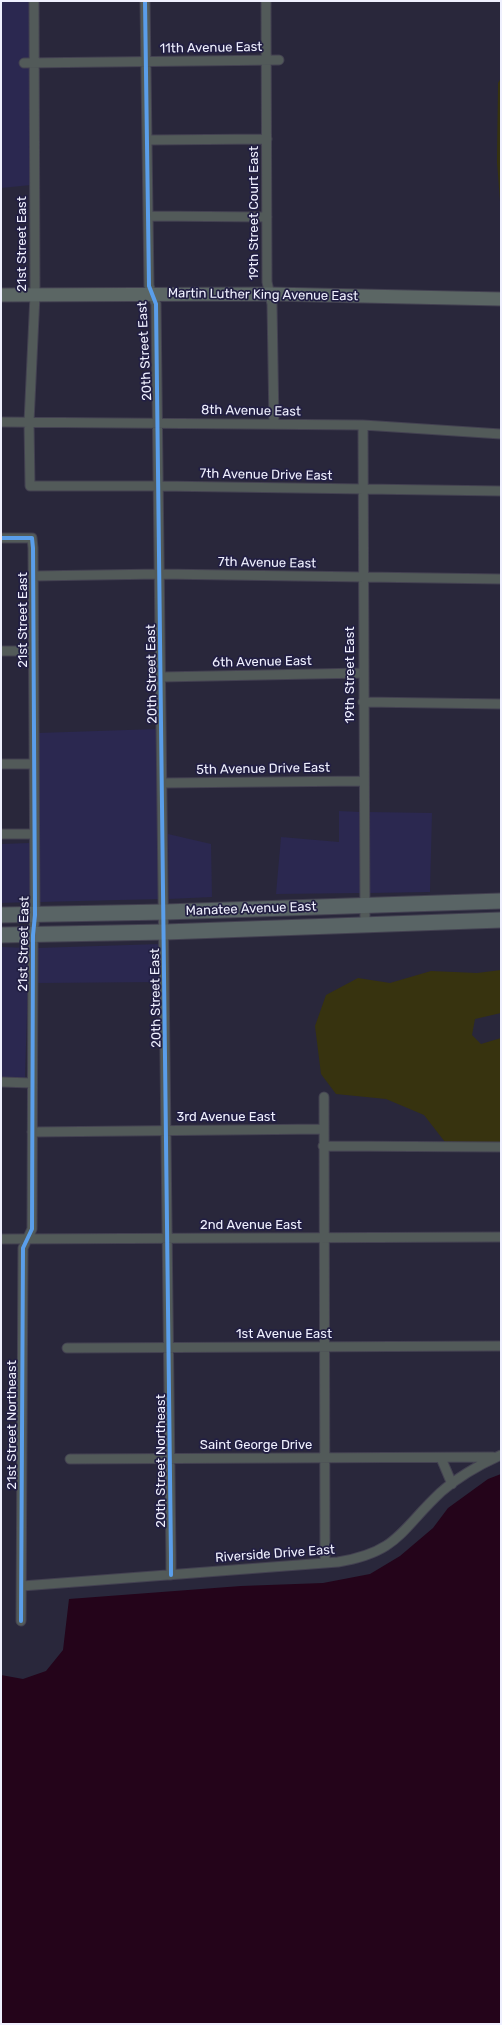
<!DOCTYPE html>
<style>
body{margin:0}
#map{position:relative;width:502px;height:2025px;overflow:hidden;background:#29273b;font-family:Rubik,sans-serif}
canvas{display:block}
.frame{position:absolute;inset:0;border:2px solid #eff0fe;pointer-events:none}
</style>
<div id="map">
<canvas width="502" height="2025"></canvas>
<div class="frame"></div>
</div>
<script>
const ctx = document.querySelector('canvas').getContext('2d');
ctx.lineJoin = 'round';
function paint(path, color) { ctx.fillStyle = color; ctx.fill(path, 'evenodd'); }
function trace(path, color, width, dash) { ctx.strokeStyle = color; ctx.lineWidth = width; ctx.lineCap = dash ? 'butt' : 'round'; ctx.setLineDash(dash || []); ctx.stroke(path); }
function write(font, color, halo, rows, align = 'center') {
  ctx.font = font + ' Rubik,sans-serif'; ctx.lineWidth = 3.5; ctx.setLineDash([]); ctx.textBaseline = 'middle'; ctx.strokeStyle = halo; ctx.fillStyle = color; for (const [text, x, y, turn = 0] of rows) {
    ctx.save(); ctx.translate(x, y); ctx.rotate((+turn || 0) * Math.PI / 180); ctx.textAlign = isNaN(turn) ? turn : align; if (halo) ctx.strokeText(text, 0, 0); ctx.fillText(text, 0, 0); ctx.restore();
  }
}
const built = new Path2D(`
 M1,1H30V59H20V67L30,68L31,185L1,188Z
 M157,729L161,899L39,902L38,733Z
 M339,811L360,812V893L276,894L281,837L339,842Z
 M368,812L432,813L430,892L368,893Z
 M168,834L211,844L212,897L169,899Z
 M30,843L31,902L1,903V844Z
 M160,944V982L37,983V948Z
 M1,947L29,948L25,1078H1Z`);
const green = new Path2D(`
 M501,78V214L497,162L498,83Z
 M501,970V1013L475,1019L472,1035L481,1044L501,1038V1143L445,1142L424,1115L386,1099L336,1094L321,1074L315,1026L326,995L358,978L390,983L431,971L477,973Z`);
const water = new Path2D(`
 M501,1474V2024H1V1675L23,1679L46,1671L63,1650L69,1599L241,1586L323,1583L370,1574L400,1556L433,1528L448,1508L488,1479Z`);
const street = new Path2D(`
 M34,1L35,295L29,422L30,486H159L501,491
 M145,1L149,286L156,304C163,727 170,1151 171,1575
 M266,1L267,282L272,304L274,424
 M24,63L279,60
 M147,140L267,139
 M148,216L267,217
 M1,422L363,425L501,434
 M363,425L365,925
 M1,538H32L33,548L35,915L33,935L32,1229L23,1248L21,1621
 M33,576L160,574L501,579
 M1,651H33
 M161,677L363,673
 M363,702L501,704
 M1,764H34
 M163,783L363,781
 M1,834H34
 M1,1082L32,1083
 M324,1097L325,1563
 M32,1132L324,1129
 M323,1146L501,1147
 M1,1239L501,1237
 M67,1348L501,1346
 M441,1458L452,1484
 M70,1459L493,1457
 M22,1586L338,1562C399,1552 401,1529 441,1492C458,1477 481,1464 501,1455`);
const secondary = new Path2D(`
 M1,295L270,294L501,299`);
const primary = new Path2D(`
 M1,915L165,912L501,901
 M1,935L165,932L501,920`);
const cycleway = new Path2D(`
 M145,1L149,286L156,304C163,727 170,1151 171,1575
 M1,538H32L33,548L35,915L33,935L32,1229L23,1248L21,1621`);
const streetNames = [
 ["11th Avenue East",211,48,-1],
 ["19th Street Court East",254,213,-90],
 ["21st Street East",22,244,-90],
 ["Martin Luther King Avenue East",263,295,1],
 ["20th Street East",145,351,-93],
 ["8th Avenue East",251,411,1],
 ["7th Avenue Drive East",266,475,1],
 ["7th Avenue East",267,563,1],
 ["21st Street East",23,620,-90],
 ["6th Avenue East",262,662,-1],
 ["20th Street East",152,674,-91],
 ["19th Street East",350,675,-90],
 ["5th Avenue Drive East",263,769,-1],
 ["Manatee Avenue East",251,909,-2],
 ["21st Street East",24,944,-89],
 ["20th Street East",156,998,-91],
 ["3rd Avenue East",226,1117],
 ["2nd Avenue East",251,1225],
 ["1st Avenue East",284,1334],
 ["21st Street Northeast",12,1425,-90],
 ["Saint George Drive",256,1445],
 ["20th Street Northeast",161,1461,-90],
 ["Riverside Drive East",275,1554,-4]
];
paint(built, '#2b2850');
paint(green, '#37330f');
paint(water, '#24041a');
trace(street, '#434151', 11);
trace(secondary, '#434151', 15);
trace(primary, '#434151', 17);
trace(street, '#525a59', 9);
trace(secondary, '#5b6664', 13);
trace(primary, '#596465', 15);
trace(cycleway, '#5a9eea', 4);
write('13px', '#eff0fe', '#221f43', streetNames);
</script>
